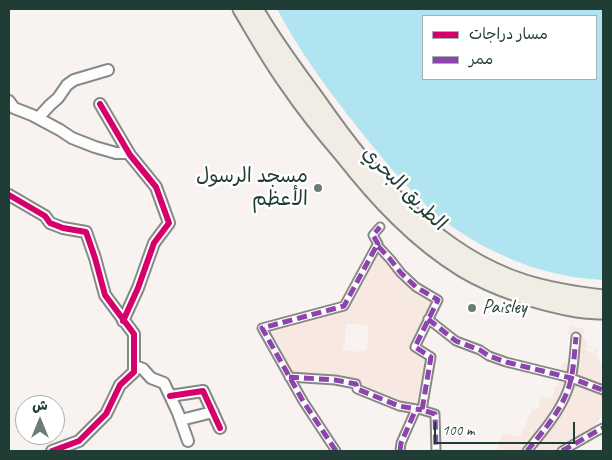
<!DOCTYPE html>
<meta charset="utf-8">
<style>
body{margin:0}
#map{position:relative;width:612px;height:460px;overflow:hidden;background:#f8f2f0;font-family:Caveat,"Playpen Sans Arabic",sans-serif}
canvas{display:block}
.frame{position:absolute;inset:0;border:10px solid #1f3d34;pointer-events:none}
.legend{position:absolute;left:422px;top:15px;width:175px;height:65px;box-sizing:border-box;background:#fff;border:1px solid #a5b1ae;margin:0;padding:6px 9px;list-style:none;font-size:15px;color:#1f3d34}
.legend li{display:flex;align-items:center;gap:10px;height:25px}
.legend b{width:25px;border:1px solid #a5b1ae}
.north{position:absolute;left:15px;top:395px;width:50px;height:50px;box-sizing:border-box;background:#fff;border:1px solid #a5b1ae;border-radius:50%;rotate:0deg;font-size:14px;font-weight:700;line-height:20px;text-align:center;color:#1f3d34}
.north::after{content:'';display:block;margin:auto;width:18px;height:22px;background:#6b7c76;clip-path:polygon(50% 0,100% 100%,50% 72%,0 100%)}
.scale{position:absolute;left:434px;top:422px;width:141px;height:22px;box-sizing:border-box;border:2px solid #1f3d34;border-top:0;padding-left:6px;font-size:15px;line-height:18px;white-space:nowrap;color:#1f3d34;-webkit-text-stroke:4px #fff;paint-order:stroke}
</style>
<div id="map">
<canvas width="612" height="460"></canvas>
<div class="frame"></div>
<ul class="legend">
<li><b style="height:6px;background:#d6006c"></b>مسار دراجات</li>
<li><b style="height:6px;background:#8e44ad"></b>ممر</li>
</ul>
<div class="north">ش</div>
<div class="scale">100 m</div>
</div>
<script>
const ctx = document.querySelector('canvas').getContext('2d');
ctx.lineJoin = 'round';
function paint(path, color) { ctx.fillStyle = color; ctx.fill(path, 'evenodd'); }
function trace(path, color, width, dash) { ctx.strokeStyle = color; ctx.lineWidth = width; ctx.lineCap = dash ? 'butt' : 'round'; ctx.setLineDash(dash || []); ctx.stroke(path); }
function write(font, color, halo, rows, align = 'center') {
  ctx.font = font + ' Caveat,"Playpen Sans Arabic",sans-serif'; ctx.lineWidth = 5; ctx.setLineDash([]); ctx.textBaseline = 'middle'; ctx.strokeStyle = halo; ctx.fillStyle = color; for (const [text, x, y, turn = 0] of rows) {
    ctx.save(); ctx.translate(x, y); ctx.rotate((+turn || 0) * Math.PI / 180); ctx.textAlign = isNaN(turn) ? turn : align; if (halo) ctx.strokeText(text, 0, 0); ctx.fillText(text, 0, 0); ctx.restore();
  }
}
const built = new Path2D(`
 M377,245L401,273L438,300L415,346L431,357L420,400L421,402L420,406L416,409L357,389L356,384L289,376L265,329L344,306ZM346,324L368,325V339L366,351L362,350L355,352L343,350V345L345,343V335Z
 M570,325L584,329L583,336L587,344L586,346L593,347L592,348H585V350L593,353L595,348L597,349L594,355L597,354L599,362L600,365H603V416L589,432L559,451H497L503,433L520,437L532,410L539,409L540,397H553L554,387L559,385L562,362H568L571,336L568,334Z`);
const water = new Path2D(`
 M277,9H603V280C587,279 570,277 554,273C512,264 460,237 428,207C402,183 380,155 358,128C328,90 299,51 277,9ZM423,16H596V79H423Z`);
const pedestrian = new Path2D(`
 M377,245L378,244L373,235L380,227
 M428,319L456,341L480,350L489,356L506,362L571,378L603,390
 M289,377L335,380L356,384L357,389L399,406L422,410
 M336,451L303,401L262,328L344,306L377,245L390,259L401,273L416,287L438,300L415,347L431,357L422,410L435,414L436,451
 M400,451L401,443L416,409
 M527,451C541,434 559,413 567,392C574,375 574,355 576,337
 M562,451L597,431L603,428`);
const minor = new Path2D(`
 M9,101L14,108L32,115L60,130L72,138L95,147L116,153H129
 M100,104L130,155L156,187L169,223L154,243L138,288L123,321
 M38,118L50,105L58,98L67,85L74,80L108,70
 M9,195L45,216L50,223L63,228L86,232L95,258L105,295L134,334V372L120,385L106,414L79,441L52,451
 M135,366L143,369L151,378L164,383L178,413L188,441
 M170,396L203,391L220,428
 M181,420L213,412`);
const primary = new Path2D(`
 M241,9C256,34 270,59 287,83C304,108 323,132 343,155C377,198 415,240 463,269C495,288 540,303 577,309C585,310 595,311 603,311
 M255,9C273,41 295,70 317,100C369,175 434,254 525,283C551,291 577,295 603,298`);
const quiet = new Path2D(`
 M377,245L378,244L373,235L380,227
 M428,319L456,341L480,350L489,356L506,362L571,378L603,390
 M289,377L335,380L356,384L357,389L399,406L422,410
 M336,451L303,401L262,328L344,306L377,245L390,259L401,273L416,287L438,300L415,347L431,357L422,410L435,414L436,451
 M400,451L401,443L416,409
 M527,451C541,434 559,413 567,392C574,375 574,355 576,337
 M562,451L597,431L603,428`);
const cycleway = new Path2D(`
 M100,104L130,155L156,187L169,223L154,243L138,288L123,321
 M9,195L45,216L50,223L63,228L86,232L95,258L105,295L134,334V372L120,385L106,414L79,441L52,451
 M170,396L203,391L220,428`);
const markers = [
 [318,188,5,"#6b7c76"],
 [472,308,5,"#6b7c76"]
];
const poiNames = [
 ["مسجد الرسول",308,177],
 ["الأعظم",308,200],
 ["Paisley",482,308,"left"]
];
const streetNames = [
 ["الطريق البحري",404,189,45]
];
paint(built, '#f8e8e2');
paint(water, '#b0e4f1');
trace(pedestrian, '#868986', 11);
trace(minor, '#868986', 14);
trace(primary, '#868986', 19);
trace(pedestrian, '#fefdfd', 7);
trace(minor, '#fefdfd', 10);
trace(primary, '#f2ede4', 15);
trace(quiet, '#8e44ad', 5, [10, 5]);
trace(cycleway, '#d6006c', 6);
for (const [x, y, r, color] of markers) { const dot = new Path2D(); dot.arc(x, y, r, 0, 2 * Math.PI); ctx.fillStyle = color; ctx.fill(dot); trace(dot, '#fff', 2); }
write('20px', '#1f3d34', '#fff', poiNames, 'right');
write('20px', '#1f3d34', '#fff', streetNames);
</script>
